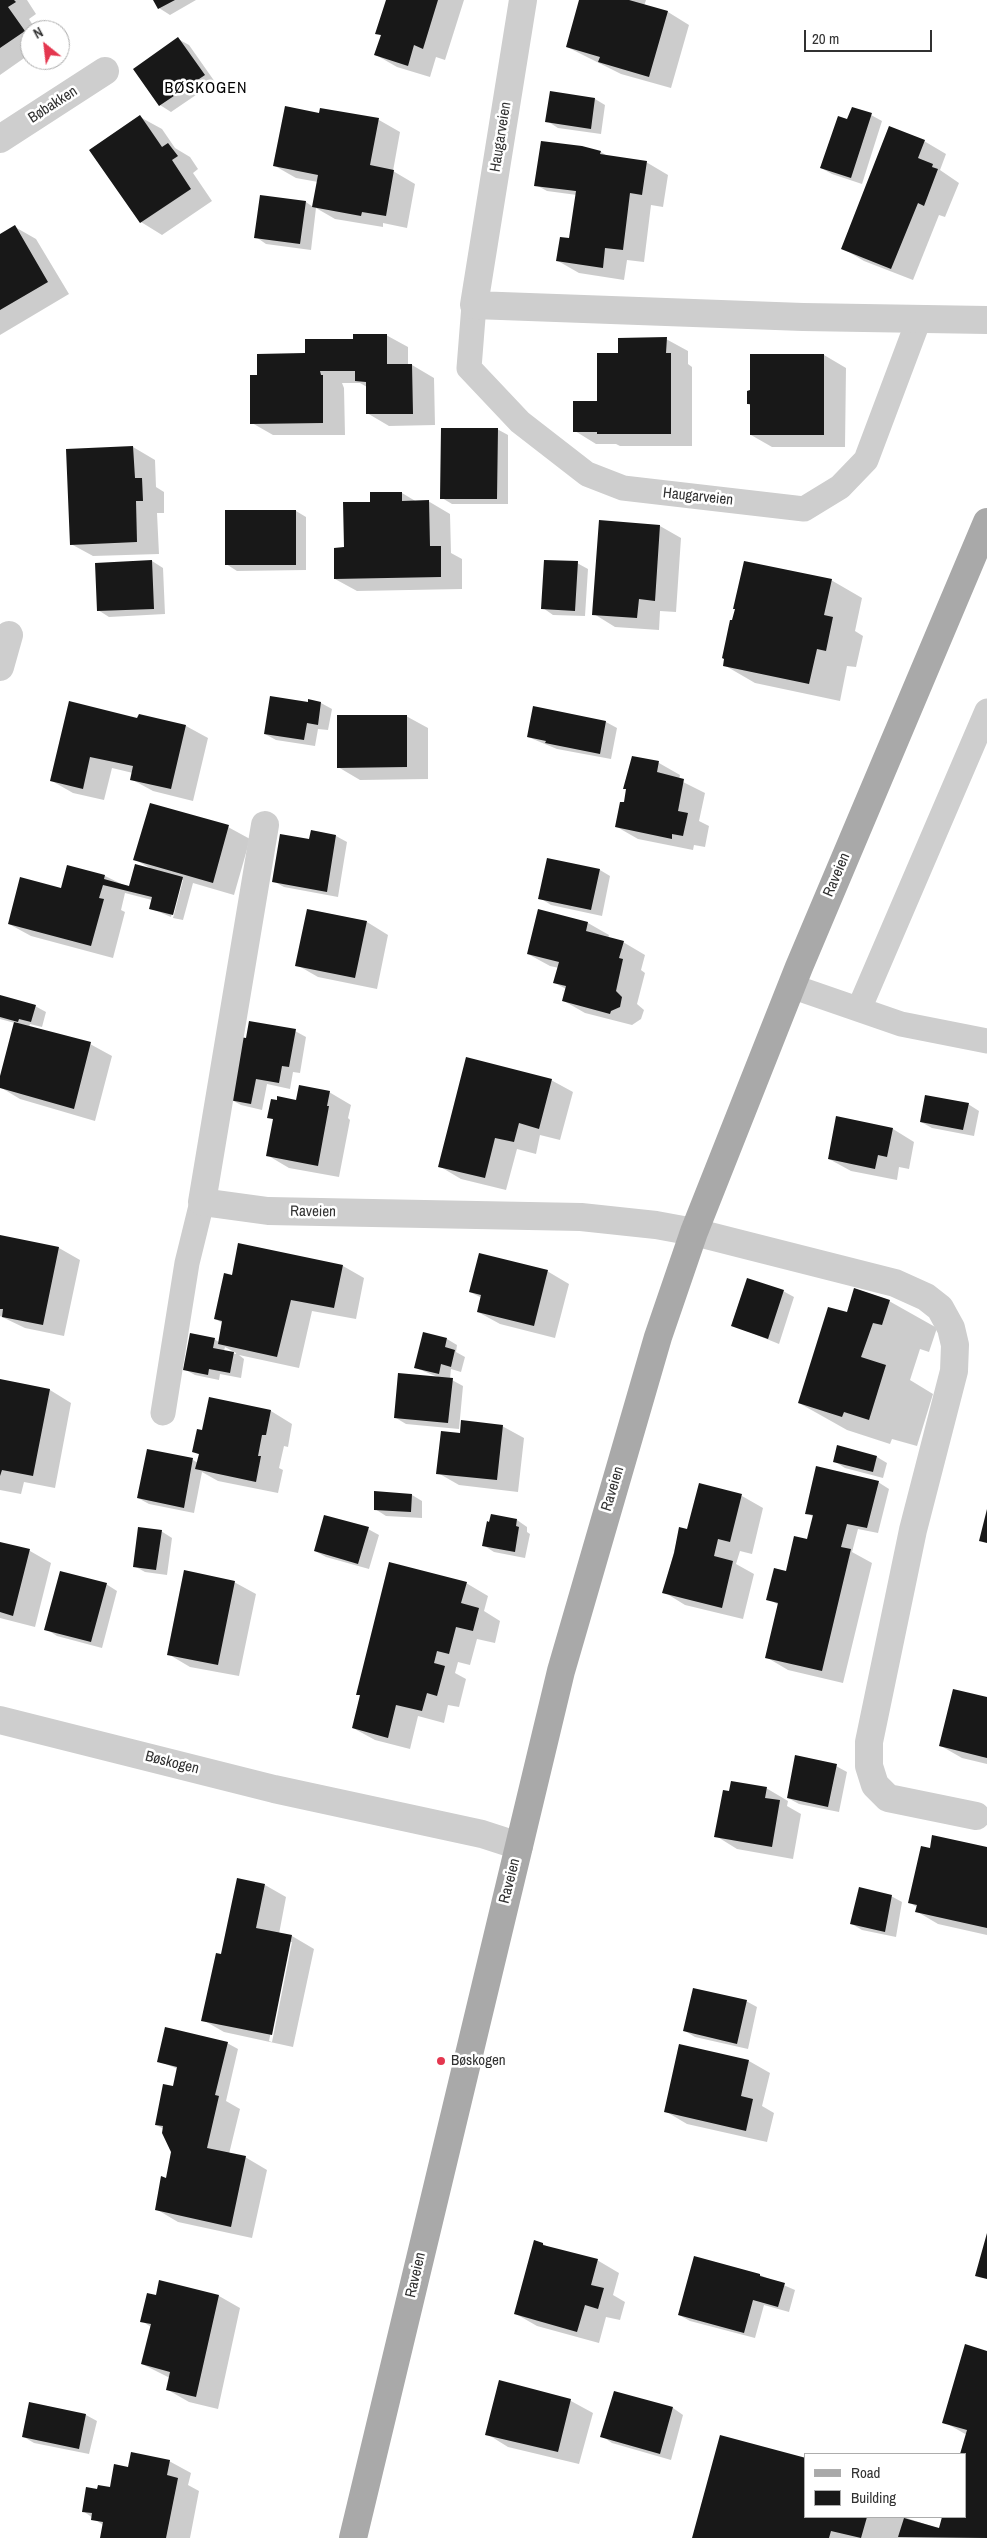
<!DOCTYPE html>
<meta charset="utf-8">
<style>
body{margin:0}
#map{position:relative;width:987px;height:2538px;overflow:hidden;background:#fff;font-family:"Archivo Narrow",sans-serif}
canvas{display:block}
.legend{position:absolute;left:804px;top:2453px;width:162px;height:65px;box-sizing:border-box;background:#fff;border:1px solid #adadad;margin:0;padding:6px 9px;list-style:none;font-size:15px;color:#313131}
.legend li{display:flex;align-items:center;gap:10px;height:25px}
.legend b{width:25px;border:1px solid #adadad}
.north{position:absolute;left:20px;top:20px;width:50px;height:50px;box-sizing:border-box;background:#fff;border:1px solid #adadad;border-radius:50%;rotate:331deg;font-size:14px;font-weight:700;line-height:20px;text-align:center;color:#313131}
.north::after{content:'';display:block;margin:auto;width:18px;height:22px;background:#e4374f;clip-path:polygon(50% 0,100% 100%,50% 72%,0 100%)}
.scale{position:absolute;left:804px;top:30px;width:128px;height:22px;box-sizing:border-box;border:2px solid #313131;border-top:0;padding-left:6px;font-size:15px;line-height:18px;white-space:nowrap;color:#313131;-webkit-text-stroke:4px #fff;paint-order:stroke}
</style>
<div id="map">
<canvas width="987" height="2538"></canvas>
<ul class="legend">
<li><b style="height:6px;background:#a9a9a9"></b>Road</li>
<li><b style="height:14px;background:#181818"></b>Building</li>
</ul>
<div class="north">N</div>
<div class="scale">20 m</div>
</div>
<script>
const ctx = document.querySelector('canvas').getContext('2d');
ctx.lineJoin = 'round';
function paint(path, color) { ctx.fillStyle = color; ctx.fill(path, 'evenodd'); }
function trace(path, color, width, dash) { ctx.strokeStyle = color; ctx.lineWidth = width; ctx.lineCap = dash ? 'butt' : 'round'; ctx.setLineDash(dash || []); ctx.stroke(path); }
function write(font, color, halo, rows, align = 'center') {
  ctx.font = font + ' "Archivo Narrow",sans-serif'; ctx.lineWidth = 5; ctx.setLineDash([]); ctx.textBaseline = 'middle'; ctx.strokeStyle = halo; ctx.fillStyle = color; for (const [text, x, y, turn = 0] of rows) {
    ctx.save(); ctx.translate(x, y); ctx.rotate((+turn || 0) * Math.PI / 180); ctx.textAlign = isNaN(turn) ? turn : align; if (halo) ctx.strokeText(text, 0, 0); ctx.fillText(text, 0, 0); ctx.restore();
  }
}
const shadow = new Path2D(`
 M0,0H27L36,14L29,19L36,30H30V54L0,75Z
 M155,0H196L170,15L159,8Z
 M387,0H464L445,60L436,57L430,77L397,67L376,55L382,36L377,33Z
 M580,0H646L644,6L668,12L689,25L671,88L621,74L567,47Z
 M178,39L189,45L215,82L171,112L160,105L135,69Z
 M595,99L605,105L601,134L558,128L547,121Z
 M871,115L882,121L862,184L832,174L821,168L848,120Z
 M140,117L162,129L175,148L190,157L198,169L193,173L212,201L162,235L141,222Z
 M379,120L400,132L393,171L415,184L407,228L383,223V227L335,219L316,208L311,250L266,244L256,237L306,202L313,207L318,182L296,178L275,166Z
 M924,141L946,154L940,170L959,183L945,217L939,215L913,280L864,261L842,248Z
 M601,152L609,157L646,162L668,175L663,207L651,205L644,262L627,260L624,280L579,273L558,261L570,239L577,195L547,191L536,185Z
 M15,227L36,239L69,294L0,335V235Z
 M386,335L408,347V365H412L434,378L435,425L389,426L367,413V387L360,383H342L344,388L345,435H273L252,423L258,377L306,354L354,340Z
 M666,339L688,351V364L692,367V446H620L616,444H596L575,431L598,402L619,354Z
 M824,355L846,368L845,447H772L751,435V406L748,404Z
 M497,429L508,435V504H452L442,498Z
 M133,447L155,460L156,487L164,492V513H157L159,554L93,556L71,544L68,450Z
 M402,493L417,502L428,501L450,514L451,553L462,559V589L357,591L335,579L345,549L372,503Z
 M296,511L306,517V570L237,571L226,564Z
 M660,526L681,538L676,612L660,611L659,630L615,627L594,614Z
 M152,561L163,568L165,614L109,617L98,610Z
 M577,563L588,569L585,616L553,615L543,608Z
 M831,580L862,598L855,631L863,636L856,667L847,666L840,701L755,683L724,665Z
 M309,701L321,703L332,709L328,730L318,729L315,746L276,740L265,734L308,704Z
 M534,708L606,722L617,728L611,759L557,749L528,737Z
 M140,715L186,726L208,738L193,801L153,791L131,779L133,773L112,768L104,800L73,793L52,781L138,719Z
 M406,716L428,728V779L360,780L338,767Z
 M633,757L659,763L680,775L679,780L705,793L699,821L709,826L705,847L694,845L693,850L638,839L617,827L625,804Z
 M228,827L250,839L234,895L193,883L183,920L173,918L183,880H181L171,917L150,908L152,900L125,893L121,910L125,912L113,958L31,936L9,924L62,890L105,876L130,888L150,868L134,859Z
 M312,832L336,836L347,842L338,897L284,887L273,881L310,841Z
 M600,870L610,876L602,916L551,905L540,898Z
 M367,922L388,935L377,989L318,977L297,965Z
 M588,923L609,935L608,939L623,942L645,955L641,970L645,973L637,1004L644,1010L641,1019L632,1025L585,1013L564,1001L566,989L555,983L559,968L550,966L528,954Z
 M0,996L35,1006L46,1012L42,1027L30,1024L29,1028L90,1044L112,1056L95,1121L20,1099L0,1087L15,1023L0,1019Z
 M295,1031L306,1037L300,1073L293,1072L290,1089L267,1084L262,1110L241,1105L230,1099Z
 M551,1080L573,1092L560,1140L540,1135L536,1154L517,1149L506,1190L461,1179L439,1166Z
 M329,1092L351,1105L348,1118L350,1120L339,1177L289,1168L267,1155L274,1120L269,1117L297,1101Z
 M968,1104L979,1111L974,1136L932,1128L921,1122Z
 M893,1129L914,1142L909,1169L899,1167L897,1180L851,1171L829,1159Z
 M0,1236L59,1248L80,1260L64,1336L25,1328L0,1316Z
 M343,1266L364,1278L356,1319L312,1311L299,1368L239,1355L244,1359L241,1378L220,1374L219,1380L195,1375L184,1369L214,1339L219,1342L223,1323L215,1319L233,1276ZM225,1347L236,1353V1354L224,1351Z
 M547,1271L569,1284L555,1338L500,1324L478,1312L482,1298L470,1292Z
 M783,1291L794,1297L779,1344L732,1325Z
 M889,1301L937,1328L929,1352L920,1349L910,1380L933,1394L917,1446L892,1439L890,1444L847,1430L799,1403L848,1314Z
 M447,1339L457,1345L456,1352L465,1357L461,1372L451,1369L450,1379L463,1386L459,1429L406,1424L396,1418L438,1377L416,1368Z
 M0,1380L50,1390L71,1403L55,1488L24,1482L21,1494L0,1490Z
 M210,1398L271,1411L292,1424L288,1447L284,1446L279,1468L283,1470L278,1493L218,1481L202,1472L194,1513L149,1504L138,1498L193,1460L198,1463L200,1455L193,1451L203,1431Z
 M502,1426L524,1438L518,1492L459,1485L438,1473L461,1434Z
 M838,1447L877,1457L887,1463L883,1478L845,1468L834,1461Z
 M878,1482L889,1489L878,1533L858,1529L852,1552L872,1563L843,1683L788,1670L766,1657L779,1605L768,1599L813,1542L814,1517L807,1513Z
 M412,1495L422,1501V1518L386,1516L375,1509Z
 M742,1496L763,1508L752,1554L740,1551L736,1564L754,1574L743,1619L685,1605L664,1592L680,1528L688,1530Z
 M517,1520L527,1527V1532L530,1534L525,1558L494,1552L483,1545Z
 M368,1529L379,1535L369,1569L326,1557L315,1551Z
 M161,1531L172,1538L167,1575L145,1572L134,1566Z
 M0,1543L30,1551L51,1563L35,1627L0,1618Z
 M234,1582L256,1594L239,1676L190,1667L168,1654Z
 M466,1583L488,1596L484,1611L500,1621L495,1643L477,1639L470,1665L458,1662L455,1673L466,1679L459,1707L448,1705L444,1723L418,1716L410,1749L375,1740L353,1728L361,1696L357,1694Z
 M106,1584L117,1591L102,1648L57,1636L46,1629Z
 M987,1699V1764L962,1758L941,1746Z
 M836,1766L847,1772L839,1812L799,1804L788,1798Z
 M766,1788L788,1801L787,1806L801,1814L793,1859L737,1849L716,1836L730,1792Z
 M930,1849H987V1935L938,1924L916,1911L917,1907L910,1903Z
 M265,1885L286,1897L279,1934L292,1936L314,1949L293,2047L224,2032L203,2020L222,1955ZM290,1942H292L272,2042L269,2041Z
 M891,1896L902,1902L896,1937L862,1930L852,1924Z
 M746,2001L757,2007L748,2049L695,2037L685,2031Z
 M227,2043L238,2049L226,2101L240,2109L229,2154L245,2157L267,2170L252,2238L178,2222L156,2209L167,2179L172,2152L164,2129L156,2125L173,2088L178,2069L158,2061Z
 M749,2061L770,2073L762,2106L774,2113L767,2142L687,2124L665,2111Z
 M543,2244L550,2248L597,2260L619,2273L613,2295L625,2302L620,2320L606,2317L599,2343L537,2326L516,2314Z
 M760,2275L795,2290L789,2312L764,2305L755,2338L690,2321L679,2315Z
 M160,2282L219,2296L240,2308L218,2409L189,2402L168,2390L170,2378L142,2364L151,2327L142,2321L157,2297Z
 M987,2352V2538H694L806,2517H904L940,2529L944,2517H966V2454H961L967,2435L944,2422Z
 M500,2382L571,2401L593,2413L579,2464L508,2447L487,2434Z
 M30,2403L86,2415L97,2421L89,2454L34,2443L24,2437Z
 M673,2408L683,2415L671,2460L612,2443L602,2436Z
 M169,2461L191,2473L188,2485L199,2491L190,2538H101L103,2525L83,2511L98,2491L111,2489L129,2469Z`);
const building = new Path2D(`
 M0,0H14L16,2L8,7L25,31L0,48Z
 M153,0H175L158,9Z
 M386,0H438L423,49L414,45L408,66L374,55L381,35L375,34Z
 M579,0H629L668,11L649,77L598,62L600,57L566,47Z
 M178,37L205,75L159,106L133,69Z
 M550,91L595,98L591,129L545,122Z
 M285,106L319,113L320,108L379,118L370,165L394,170L386,216L362,212L361,216L312,207L318,175L273,166Z
 M852,107L872,113L851,178L820,168L838,116L847,119Z
 M140,115L162,147L168,143L178,156L172,160L191,189L140,223L89,150Z
 M889,126L925,140L918,158L933,164L932,167L938,169L924,206L918,203L891,269L841,249Z
 M541,141L582,146L601,151L600,154L647,161L642,195L630,193L623,250L605,248L603,268L556,261L560,237L569,238L576,191L534,186Z
 M260,195L306,201L300,244L254,238Z
 M15,225L48,282L0,310V234Z
 M353,334H387V364H412L413,414H366V382L355,381V371H320L321,375H323V423L250,424V375H257V354L305,353V339H353Z
 M667,337L666,353H671V434H597V432H573V401H597V353H618V338Z
 M750,354H824V435H750V404H747V391L750,390Z
 M441,428H498L497,499H440Z
 M133,446L135,478H142L143,501H136L137,542L70,545L66,449Z
 M370,492H402V501L429,500L430,546H441V577L334,579V548L344,547L343,502H370Z
 M225,510H296V565H225Z
 M599,520L660,525L655,601L639,599L637,618L592,615Z
 M152,560L154,609L97,611L95,563Z
 M544,560L578,561L575,611L541,609Z
 M744,561L832,579L824,615L833,617L826,651L817,649L809,684L723,666L724,659L722,658L730,620H732L735,609H733Z
 M270,696L308,702V699L321,702L318,725L307,723L304,740L264,734Z
 M69,701L137,718L139,714L186,725L171,789L130,780L133,766L90,757L83,789L50,781Z
 M533,706L606,721L600,754L545,743L546,741L527,737Z
 M337,715H407V767L337,768Z
 M632,756L659,761L657,772L684,779L678,811L688,813L683,836L672,834V839L615,827L620,802H624L626,789H623Z
 M150,803L229,825L213,883L133,860Z
 M311,830L336,835L327,892L272,882L280,834L309,839Z
 M547,858L600,869L591,910L538,899Z
 M135,864L183,877L173,915L149,909L152,897L103,885L99,898L104,899L91,946L8,924L20,877L61,888L67,865L105,875L104,879L129,886Z
 M307,909L367,921L355,978L295,966Z
 M538,909L588,922L586,931L624,941L619,958L623,959L616,991L622,997L620,1007L611,1011L610,1014L562,1001L566,986L553,983L559,962L527,954Z
 M0,995L36,1005L31,1022L19,1019L18,1022L0,1017Z
 M249,1021L296,1029L289,1067L282,1066L279,1083L256,1079L251,1104L229,1100L240,1037L246,1038Z
 M14,1022L91,1042L74,1109L0,1088V1076Z
 M466,1057L552,1079L539,1129L519,1123L514,1142L495,1138L485,1178L438,1167Z
 M299,1085L330,1091L327,1106H329L318,1166L266,1156L273,1119L267,1118L271,1099L277,1100V1096L296,1100Z
 M925,1095L969,1103L963,1130L920,1122Z
 M836,1116L893,1128L887,1157L878,1155L875,1169L828,1159Z
 M0,1235L59,1247L43,1325L2,1317L3,1309H0Z
 M238,1243L343,1265L334,1308L291,1300L277,1357L218,1344L222,1321L214,1319L224,1273L232,1275Z
 M479,1253L548,1270L534,1326L477,1312L481,1295L469,1292Z
 M747,1278L784,1290L768,1339L731,1326Z
 M854,1288L890,1300L882,1325L873,1323L861,1357L886,1365L869,1420L844,1412L842,1417L798,1403L828,1307L847,1312Z
 M423,1332L447,1338L445,1347L455,1350L451,1367L441,1364L439,1374L414,1368Z
 M190,1333L215,1338L213,1348L234,1352L230,1373L209,1369L208,1375L183,1370Z
 M398,1373L453,1378L448,1423L394,1418Z
 M0,1379L50,1389L33,1476L2,1470L0,1476Z
 M209,1397L271,1410L266,1435H262L258,1456H261L256,1482L195,1469L199,1454L192,1452L197,1429L202,1430Z
 M461,1420L503,1425L497,1480L436,1474L441,1431L460,1433Z
 M837,1445L877,1456L873,1472L833,1462Z
 M147,1449L193,1458L184,1508L137,1498Z
 M816,1466L879,1481L867,1528L847,1524L841,1547L851,1549L822,1671L765,1658L778,1603L766,1600L774,1568L786,1571L794,1536L807,1539L813,1515L805,1514Z
 M699,1483L742,1494L730,1542L718,1539L714,1556L733,1561L722,1608L662,1593L674,1553L679,1527L687,1529Z
 M374,1491L412,1494L411,1512L374,1510Z
 M987,1509V1543L979,1541Z
 M491,1514L517,1519L516,1526L519,1527L515,1552L482,1546L487,1521L489,1522Z
 M324,1515L369,1527L358,1564L314,1551Z
 M138,1527L162,1530L156,1570L133,1567Z
 M0,1542L30,1549L13,1616L0,1612Z
 M389,1562L467,1582L461,1603L479,1608L473,1631L456,1627L449,1654L437,1651L434,1663L445,1666L437,1696L427,1693L422,1711L396,1705L388,1738L352,1728L360,1695H356Z
 M184,1570L235,1581L218,1665L167,1655Z
 M60,1571L107,1583L91,1642L44,1630Z
 M953,1689L987,1697V1758L939,1746Z
 M795,1755L837,1764L828,1807L787,1798Z
 M731,1781L767,1787L765,1798L780,1800L772,1847L714,1837L723,1790L729,1791Z
 M932,1835L987,1847V1928L915,1912L917,1905L908,1903L921,1846L930,1848Z
 M237,1878L265,1884L256,1928L292,1935L272,2035L201,2021L216,1953L221,1954Z
 M859,1887L892,1895L885,1932L850,1924Z
 M693,1988L747,2000L737,2044L683,2031Z
 M165,2027L228,2042L215,2095L219,2096L207,2148L246,2156L231,2227L155,2210L161,2176L166,2178L171,2152L162,2133L163,2126L155,2125L163,2084L173,2086L177,2067L157,2062Z
 M679,2044L749,2060L741,2096L753,2099L746,2131L664,2112Z
 M987,2233V2279L975,2276Z
 M534,2240L543,2243V2245L598,2259L591,2285L604,2288L598,2309L585,2305L577,2332L514,2314Z
 M694,2256L760,2274V2276L785,2283L778,2307L753,2300L744,2333L678,2315Z
 M159,2280L219,2295L196,2397L166,2390L170,2372L141,2364L151,2324L140,2322L147,2293L156,2295Z
 M965,2344L987,2351V2538L898,2537L904,2518L939,2528L942,2517H966V2454H960L967,2430L942,2423Z
 M499,2380L571,2399L558,2452L485,2435Z
 M614,2391L673,2407L660,2454L600,2437Z
 M29,2402L86,2414L79,2449L22,2437Z
 M720,2435L806,2458V2517H867L861,2538L831,2531L829,2538H692Z
 M131,2452L170,2460L167,2475L178,2478L166,2538H100L103,2522L91,2520L92,2513L82,2512L86,2487L97,2489L98,2485L110,2487L114,2464L128,2467Z`);
const lane = new Path2D(`
 M474,305L469,368L520,422L587,474L623,488L804,509L840,487L866,460L919,319
 M791,986L901,1024L987,1041
 M859,1009L987,711
 M163,1413L187,1263L202,1202`);
const street = new Path2D(`
 M523,0L474,305L803,317L987,320
 M0,139L105,71
 M0,667L9,635
 M265,825L202,1202L268,1211L581,1217L656,1225L694,1232L895,1283L926,1297L940,1308L951,1328L955,1345L954,1371L913,1530L869,1742V1766L875,1785L888,1798L976,1816
 M0,1720L274,1789L482,1834L519,1846`);
const primary = new Path2D(`
 M353,2538L561,1671L658,1337L694,1232L799,967L987,522`);
const markers = [
 [441,2061,5,"#e4374f"]
];
const streetNames = [
 ["Bøbakken",53,105,-33],
 ["Haugarveien",501,137,-81],
 ["Haugarveien",698,497,6],
 ["Raveien",837,875,-67],
 ["Raveien",313,1212,1],
 ["Raveien",613,1489,-73],
 ["Bøskogen",172,1763,14],
 ["Raveien",510,1881,-76],
 ["Raveien",416,2275,-77]
];
const poiNames = [
 ["Bøskogen",451,2061]
];
const neighbourhoodNames = [
 ["BØSKOGEN",206,89]
];
paint(shadow, '#0003');
paint(building, '#181818');
trace(lane, '#cecece', 25);
trace(street, '#cecece', 28);
trace(primary, '#a9a9a9', 28);
for (const [x, y, r, color] of markers) { const dot = new Path2D(); dot.arc(x, y, r, 0, 2 * Math.PI); ctx.fillStyle = color; ctx.fill(dot); trace(dot, '#fff', 2); }
write('15px', '#313131', '#fff', streetNames);
write('15px', '#313131', '#fff', poiNames, 'left');
ctx.letterSpacing = '1px';
write('16px', '#000', '#fff', neighbourhoodNames);
ctx.letterSpacing = '0px';
</script>
